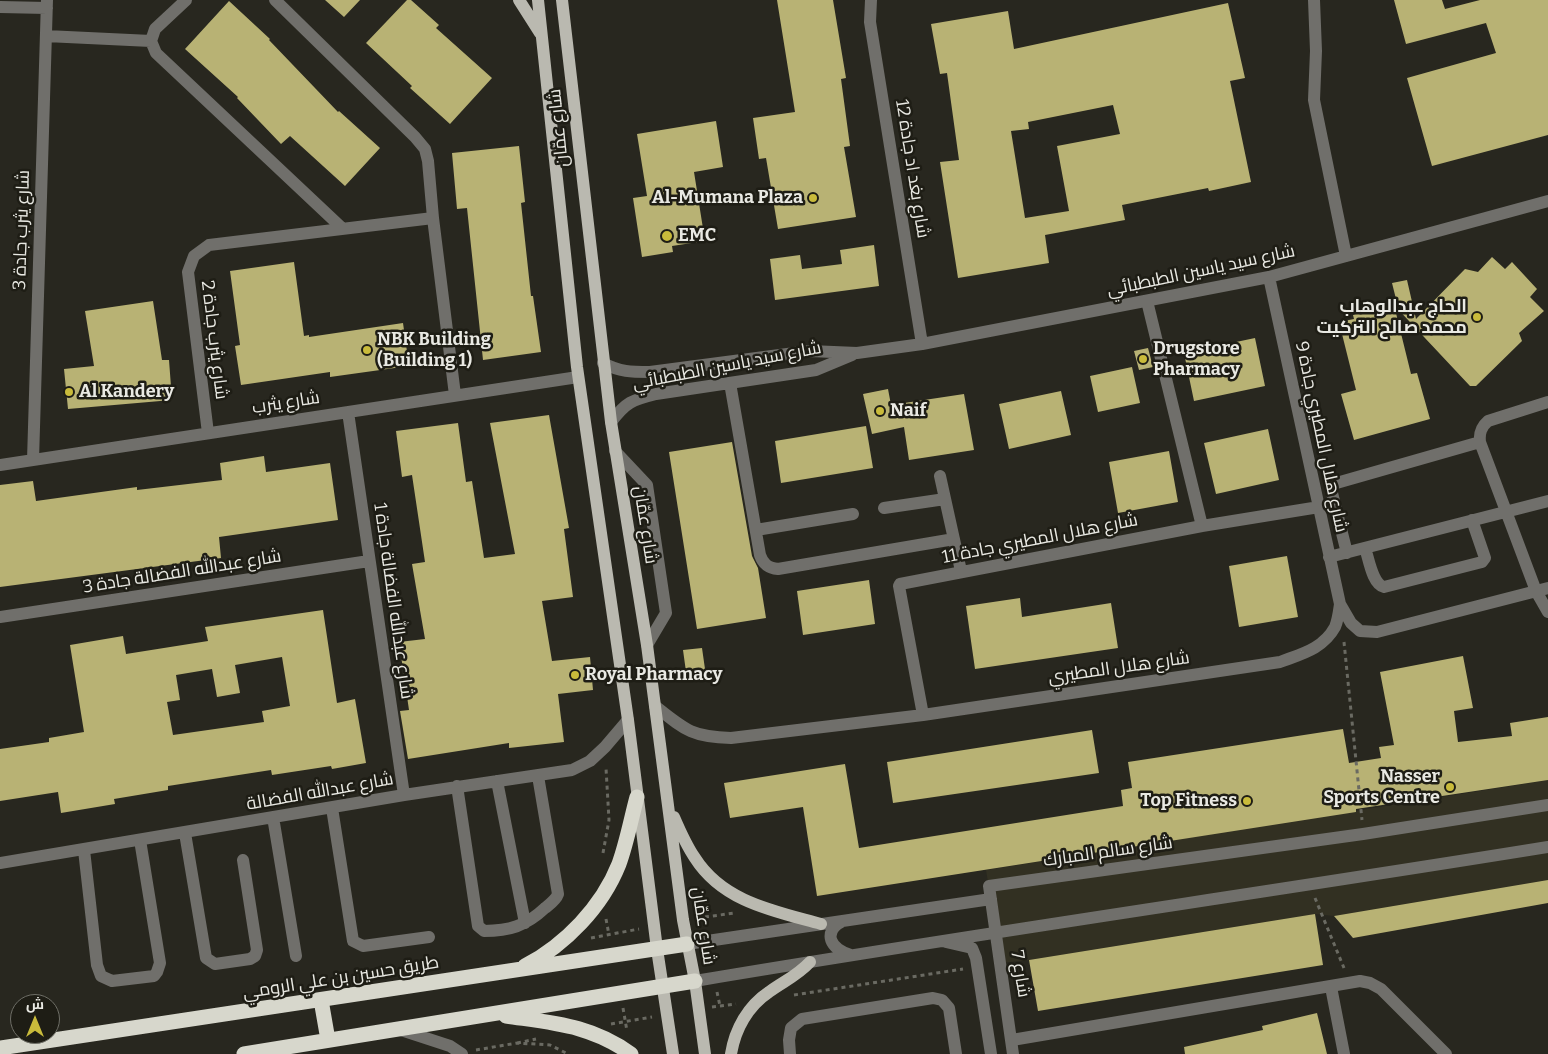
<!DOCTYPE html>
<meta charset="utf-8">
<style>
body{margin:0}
#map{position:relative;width:1548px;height:1054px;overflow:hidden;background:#28271f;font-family:Bitter,Cairo,serif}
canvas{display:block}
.north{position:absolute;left:10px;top:994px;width:50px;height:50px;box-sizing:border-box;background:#1e1d15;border:1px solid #6f6f67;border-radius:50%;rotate:0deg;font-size:14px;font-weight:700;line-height:20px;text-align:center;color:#e9e9e3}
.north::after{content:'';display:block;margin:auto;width:18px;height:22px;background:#c9bb3b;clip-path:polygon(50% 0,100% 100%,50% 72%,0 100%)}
</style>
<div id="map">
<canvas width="1548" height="1054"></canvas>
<div class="north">ش</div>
</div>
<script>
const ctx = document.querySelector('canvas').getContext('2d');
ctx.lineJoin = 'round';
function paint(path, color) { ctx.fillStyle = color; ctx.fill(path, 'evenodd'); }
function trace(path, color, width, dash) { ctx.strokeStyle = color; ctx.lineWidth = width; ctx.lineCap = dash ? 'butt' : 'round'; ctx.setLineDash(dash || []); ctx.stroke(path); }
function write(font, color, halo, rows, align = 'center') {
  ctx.font = font + ' Bitter,Cairo,serif'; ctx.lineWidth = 5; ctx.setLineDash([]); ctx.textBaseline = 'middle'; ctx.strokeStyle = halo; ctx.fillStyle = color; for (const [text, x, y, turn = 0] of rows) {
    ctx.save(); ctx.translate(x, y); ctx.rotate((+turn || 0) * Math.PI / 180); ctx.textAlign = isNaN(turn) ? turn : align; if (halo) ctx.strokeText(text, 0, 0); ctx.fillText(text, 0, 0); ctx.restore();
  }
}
const built = new Path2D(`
 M1548,780V880L1334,916L1315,914L1029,960L1001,963L986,870Z`);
const building = new Path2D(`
 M325,0H360L344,17Z
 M407,0H411L439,25L436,28L492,78L450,124L410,88L412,86L366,43Z
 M777,0H833L846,78L841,79L850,146L844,147L856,217L778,229L766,158L759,159L753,118L795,112Z
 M1394,0H1442L1445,9L1480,0H1548V135L1432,166L1407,78L1496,53L1486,23L1406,44Z
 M229,1L270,39L269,40L338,112L339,111L380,148L345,186L290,136L281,144L237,98L238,97L185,49Z
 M1228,3L1245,78L1230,81L1251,182L1209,191L1208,188L1122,205L1125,220L1045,235L1049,263L958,278L940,162L959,160L947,73L940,74L931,24L1008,11L1014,49ZM1113,105L1120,134L1057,146L1069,211L1025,218L1011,131L1029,129L1028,122Z
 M716,121L723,167L694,172L705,241L672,246L673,252L642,257L633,198L647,196L637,134Z
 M519,146L525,202L521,203L531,296H533L541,352L483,360L467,208L457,209L452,153Z
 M874,245L879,286L775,300L770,259L800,255L802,269L842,264L840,250Z
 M1492,257L1505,269L1512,262L1537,289L1530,297L1544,311L1519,333L1522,341L1476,386H1470L1394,305L1411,374L1417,373L1430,419L1354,440L1341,394L1356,390L1339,322L1354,319L1353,315L1364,312L1363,307L1396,299L1392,283L1407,280L1416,319L1465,269L1478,272Z
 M294,262L304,336L309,335V337L403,323L409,366L330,377V372L241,385L235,346L240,345L230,271Z
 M153,301L162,360H169L172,400L68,409L64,369L94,366L85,311Z
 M1255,338L1265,386L1194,401L1184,353Z
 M1148,348L1153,367L1139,370L1134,351Z
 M1132,367L1140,403L1098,412L1090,376Z
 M888,389L891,405L964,394L974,450L909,460L904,427L872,434L863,394Z
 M1061,391L1071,435L1009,449L999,404Z
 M549,415L569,528L564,529L573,597L542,601L552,661L590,657L593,690L558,694L564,742L509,748V743L408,759L400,711L409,710L399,642L425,639L412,564L425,562L412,475L402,477L396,431L458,423L466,482L472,481L484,558L515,554L490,423Z
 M866,426L873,468L781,483L775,441Z
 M1268,429L1279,480L1216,494L1204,443Z
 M732,442L752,556L758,568L766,618L697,629L669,452Z
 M1169,451L1178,502L1118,513L1109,462Z
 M264,456L266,472L330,463L338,520L219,537L221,558L0,587V485L33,481L36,501L137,487V490L222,480L220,463Z
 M1287,556L1298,617L1239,627L1229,566Z
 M869,580L875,624L803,635L797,591Z
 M1020,598L1022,617L1111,603L1118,648L975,669L966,606Z
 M323,610L337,703L355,699L366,763L332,769L331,766L272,775L271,770L168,786V790L114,799L115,804L61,813L58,792L0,801V749L49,742V738L84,732L70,645L123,636L126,654L208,641L205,627ZM282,657L290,706L262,711L264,722L173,735L167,702L180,700L176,675L212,669L217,697L240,693L235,665Z
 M702,648L706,676L687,679L683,650Z
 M1463,656L1473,708L1454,711L1458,742L1512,736L1510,723L1548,717V780L1356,809V812L817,896L803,807L730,818L724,783L845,764L859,848L1123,806L1121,790L1132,788L1128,762L1343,729L1349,763L1381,758L1379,747L1394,745L1380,672Z
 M1092,730L1099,773L893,803L887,762Z
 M1548,880V903L1353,938L1334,916Z
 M1315,914L1323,965L1038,1011L1029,960Z
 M1317,1013L1327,1054H1185L1184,1047L1263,1030L1262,1026Z`);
const path = new Path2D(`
 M1344,642L1362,820
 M603,853L609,820L606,768
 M1315,898L1344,968
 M697,918L735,913
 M606,919L609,935
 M591,938L639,929
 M717,992L720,1006
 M794,995L963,969
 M712,1007L736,1004
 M623,1008L627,1031
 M611,1024L652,1017
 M517,1043L536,1039
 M476,1050L517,1043L550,1045L568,1054`);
const minor = new Path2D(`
 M186,0L155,29L151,41L156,53L342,228
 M275,0L415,137L425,149L428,161L433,218L455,395
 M871,0L870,22L922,344
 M1314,0L1316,51L1314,100L1346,256
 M0,7L47,8
 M46,36L151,41
 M1269,277L1340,604L1351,623L1360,631L1377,632L1548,588
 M1147,301L1202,526
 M603,363C620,372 631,372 650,372L810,351L857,353L922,344L1269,277L1548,201
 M730,383L760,555C763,564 768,568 778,569L954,539
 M1548,402L1488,421C1481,427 1479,433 1480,442L1536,591L1548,612
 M348,412L404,795
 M611,422C626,402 632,400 656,394L816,370L852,355
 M208,433L188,272L194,256L209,245L433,218
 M615,451L647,485L666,613L647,645
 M33,460L47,0
 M0,465L578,377
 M940,476L961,571
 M884,508L945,499
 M756,530L853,514
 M1365,548C1369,559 1372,584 1384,587L1482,562L1485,558L1472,520
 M1347,553L1332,493V486L1333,484L1480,442
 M1329,557L1548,501
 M0,617L369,561
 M655,706C685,730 692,737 731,738L923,715L1280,662C1301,654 1323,649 1335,627C1338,620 1339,611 1340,604
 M923,715L899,586L900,584L1202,526L1319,507
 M497,781L525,923
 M457,786L478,926L484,931C509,931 526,926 545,908C550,904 556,900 558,894L538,776
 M332,808L353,941L363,946L429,937
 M273,817L296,956
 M185,833L206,958L215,964L250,959L255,956L257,950L243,860
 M84,850L97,965L101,976L112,981L154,976L157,972L160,963L140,840
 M0,863L404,795L572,770L590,761L605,747L628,720
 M843,921C821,932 831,950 851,955
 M946,942L972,948L976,958L991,1054
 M687,944L991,899
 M695,981C979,933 1264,893 1548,847
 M1331,987L1344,1054
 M398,1029L450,1046L462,1054
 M1012,1040L1360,981L1370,983L1381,989L1446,1054
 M790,1054L789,1040L791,1028L802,1019L933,998L942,1000L949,1008L956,1054
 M1013,1054L989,886L1363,834L1548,805`);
const major = new Path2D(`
 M519,0L540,33
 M538,0L577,367L628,720L657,949L673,1054
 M562,0L611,422L647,645L683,920L695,981L705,1054
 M674,817C680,831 686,845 695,858C723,902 774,911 821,924
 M731,1054C735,1029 748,1006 769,992C784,981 797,976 810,962`);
const highway = new Path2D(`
 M525,966C565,945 602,907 619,864C627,842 631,819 637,797
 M321,1000L328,1040
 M506,1016C553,1023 591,1025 631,1054
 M0,1048L687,944
 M244,1054L695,981`);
const markers = [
 [813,198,5,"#c9bb3b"],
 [667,236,6,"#c9bb3b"],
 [1477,317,5,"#c9bb3b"],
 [367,350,5,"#c9bb3b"],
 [1143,359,5,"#c9bb3b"],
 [69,392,5,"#c9bb3b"],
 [880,411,5,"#c9bb3b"],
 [575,675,5,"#c9bb3b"],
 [1450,787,5,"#c9bb3b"],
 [1247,801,5,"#c9bb3b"]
];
const streetNames = [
 ["شارع عمّان",559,128,-96],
 ["شارع بغد اد جادة 12",912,169,81],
 ["شارع يثرب جادة 3",22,230,-88],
 ["شارع سيد ياسين الطبطبائي",1201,271,-12],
 ["شارع يثرب جادة 2",214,340,83],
 ["شارع سيد ياسين الطبطبائي",727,366,-11],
 ["شارع يثرب",286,403,-9],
 ["شارع هلال المطيري جادة 9",1321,437,78],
 ["شارع عمّان",645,525,81],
 ["شارع هلال المطيري جادة 11",1040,539,-11],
 ["شارع عبدالله الفضالة جادة 3",182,572,-9],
 ["شارع عبدالله الفضالة جادة 1",393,601,82],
 ["شارع هلال المطيري",1119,668,-8],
 ["شارع عبدالله الفضالة",320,792,-10],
 ["شارع سالم المبارك",1108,852,-8],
 ["شارع عمّان",703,926,81],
 ["شارع 7",1020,974,81],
 ["طريق حسين بن علي الرومي",341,978,-9]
];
const poiNames = [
 ["Al-Mumana Plaza",803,198,"right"],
 ["EMC",678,236],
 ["الحاج عبدالوهاب",1467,307,"right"],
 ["محمد صالح التركيت",1467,328,"right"],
 ["NBK Building",377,340],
 ["(Building 1)",377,361],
 ["Drugstore",1153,349],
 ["Pharmacy",1153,370],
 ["Al Kandery",79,392],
 ["Naif",890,411],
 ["Royal Pharmacy",585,675],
 ["Nasser",1440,777,"right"],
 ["Sports Centre",1440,798,"right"],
 ["Top Fitness",1237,801,"right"]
];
paint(built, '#323022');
paint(building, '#b8b274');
trace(path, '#6a6a62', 3, [4, 4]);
trace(minor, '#706f6b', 12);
trace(major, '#bab9b0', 12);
trace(highway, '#d7d7cc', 15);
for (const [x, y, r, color] of markers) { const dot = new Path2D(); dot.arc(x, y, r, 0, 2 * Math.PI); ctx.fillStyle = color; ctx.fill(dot); trace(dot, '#1e1d15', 2); }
write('18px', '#e9e9e3', '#1e1d15', streetNames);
write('bold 18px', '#e9e9e3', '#1e1d15', poiNames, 'left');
</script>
